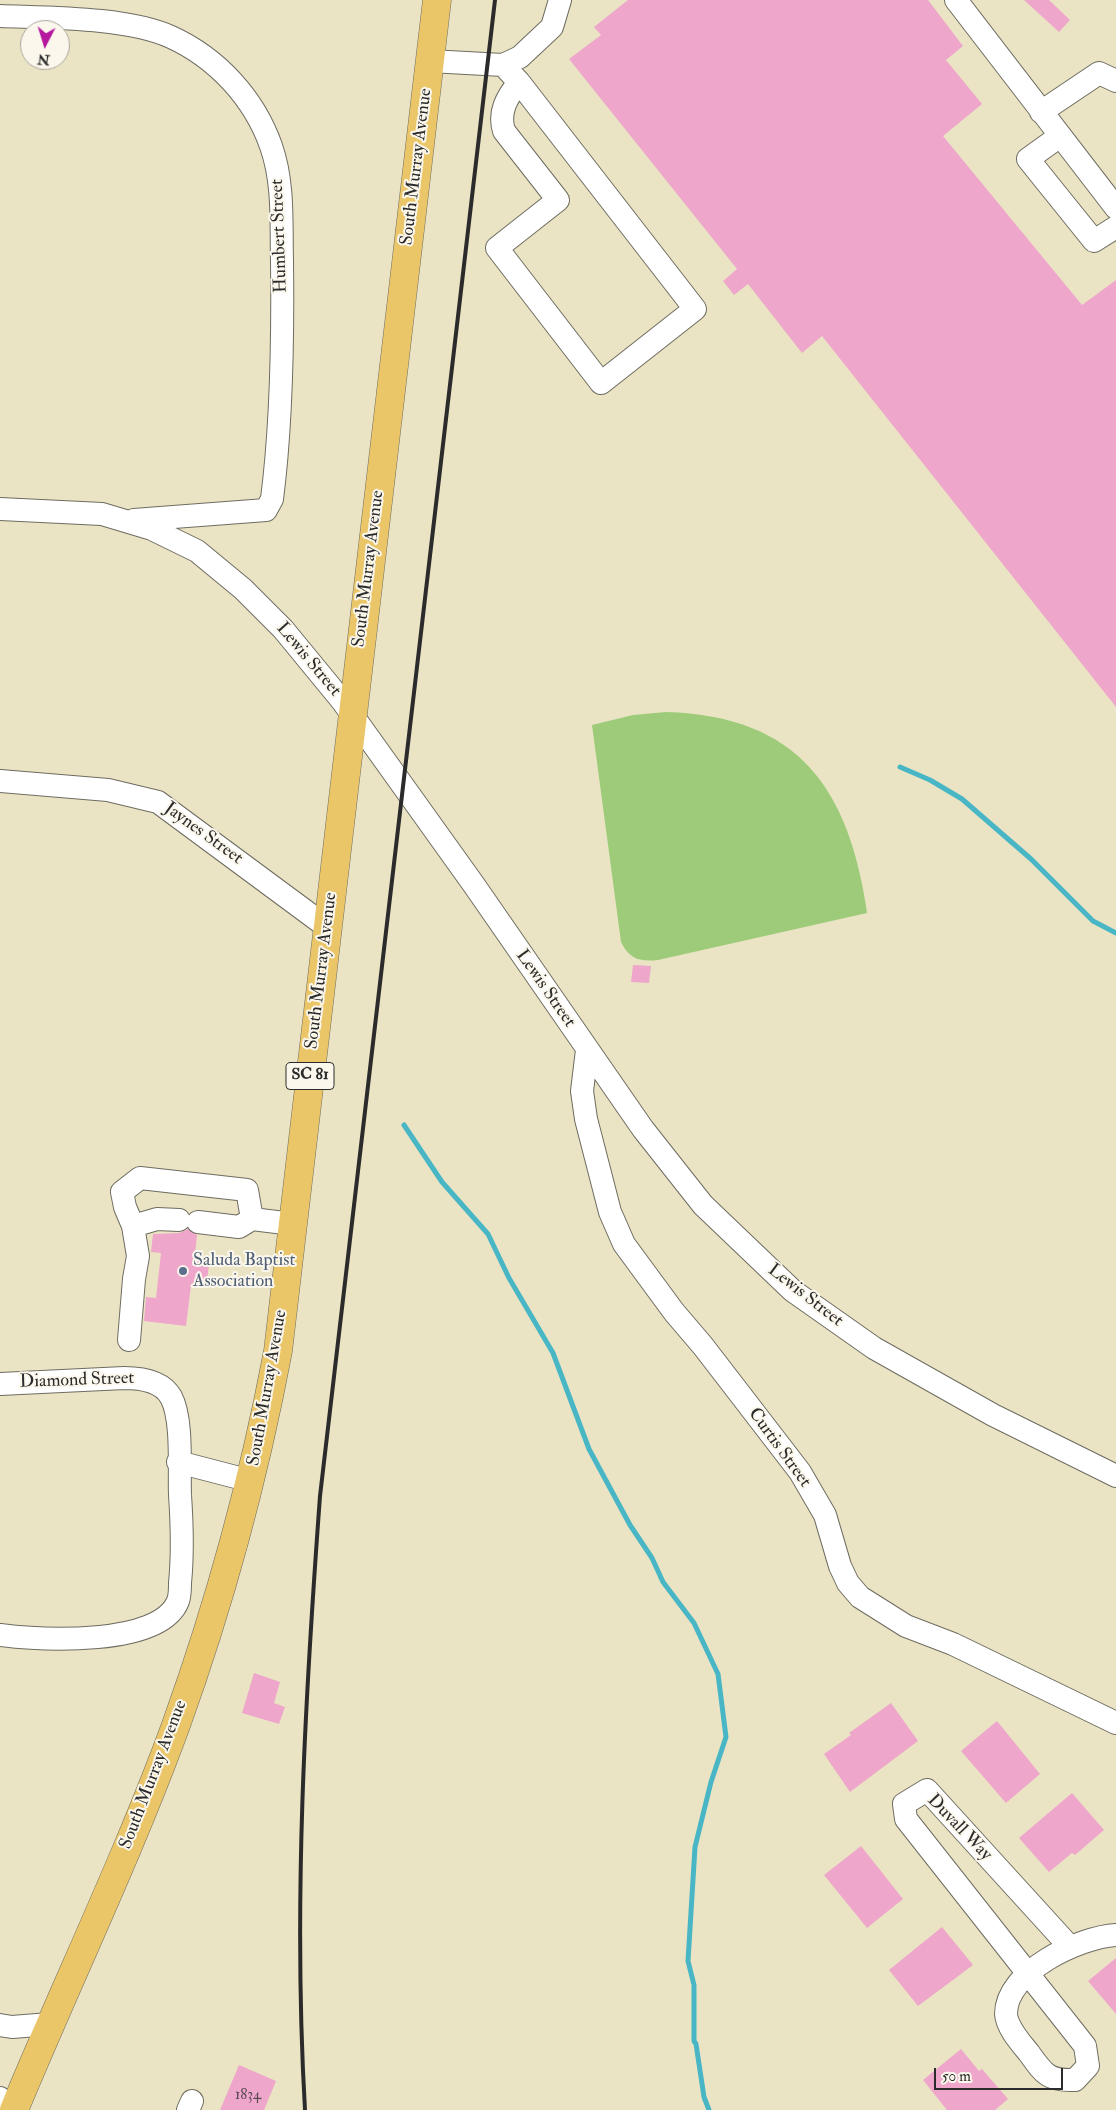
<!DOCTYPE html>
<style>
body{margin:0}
#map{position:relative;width:1116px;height:2110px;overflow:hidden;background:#eae4c4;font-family:"IM FELL Double Pica",serif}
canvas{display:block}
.north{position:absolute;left:20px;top:20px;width:50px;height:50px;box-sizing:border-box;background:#fbf7ec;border:1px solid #a8a59f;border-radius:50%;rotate:185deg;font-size:14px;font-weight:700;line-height:20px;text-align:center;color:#2b2b2b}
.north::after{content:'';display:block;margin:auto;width:18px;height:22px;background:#b5179e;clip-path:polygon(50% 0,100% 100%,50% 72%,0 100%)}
.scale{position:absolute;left:934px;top:2068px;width:129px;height:22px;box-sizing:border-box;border:2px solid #2b2b2b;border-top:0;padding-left:6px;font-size:15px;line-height:18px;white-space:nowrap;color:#2b2b2b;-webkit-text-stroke:4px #fbf7ec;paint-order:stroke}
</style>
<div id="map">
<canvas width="1116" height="2110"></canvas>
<div class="north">N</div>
<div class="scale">50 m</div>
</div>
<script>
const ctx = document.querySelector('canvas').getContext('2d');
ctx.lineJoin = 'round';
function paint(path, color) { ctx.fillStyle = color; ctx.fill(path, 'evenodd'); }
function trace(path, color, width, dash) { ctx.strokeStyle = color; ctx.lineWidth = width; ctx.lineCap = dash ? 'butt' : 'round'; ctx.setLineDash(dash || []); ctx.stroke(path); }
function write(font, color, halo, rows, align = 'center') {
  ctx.font = font + ' "IM FELL Double Pica",serif'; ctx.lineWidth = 4; ctx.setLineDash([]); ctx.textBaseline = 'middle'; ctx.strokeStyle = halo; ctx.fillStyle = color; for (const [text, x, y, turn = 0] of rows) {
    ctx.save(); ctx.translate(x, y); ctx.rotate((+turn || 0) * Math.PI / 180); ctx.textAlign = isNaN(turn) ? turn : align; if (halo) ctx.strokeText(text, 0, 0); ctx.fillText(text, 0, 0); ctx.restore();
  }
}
const green = new Path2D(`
 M666,712C799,716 849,789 867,913L658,960C640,962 629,959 621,942L592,725L633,715Z`);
const stream = new Path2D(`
 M900,767L930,780L962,799L1031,859L1093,921L1116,933
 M404,1125L442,1182L488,1234L509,1278L553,1353L589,1449L630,1525L652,1558L663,1582L694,1623L718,1674L726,1737L711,1782L695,1847L688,1961L694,1985V2041L696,2044L704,2097L709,2110`);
const building = new Path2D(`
 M628,0H928L963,46L946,60L982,104L943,136L1082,305L1116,280V707L822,336L802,353L748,284L734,295L723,281L737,269L569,59L601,35L594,27Z
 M1024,0H1049L1070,20L1059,32Z
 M633,965L651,966L649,983L631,982Z
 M188,1229L197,1235L195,1255L210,1257L206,1287L191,1285L186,1326L144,1321L146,1297L156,1298L161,1253L151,1252L153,1234L179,1233Z
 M254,1673L280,1682L274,1703L285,1707L279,1724L242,1713Z
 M891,1703L918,1741L850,1792L824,1754L851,1735L849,1733Z
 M997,1721L1040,1774L1006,1803L961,1751Z
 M1072,1793L1104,1830L1075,1855L1072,1853L1049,1872L1019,1838Z
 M861,1846L903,1899L867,1928L824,1875Z
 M942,1927L973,1965L918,2006L889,1970Z
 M1116,1958V2014L1088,1981Z
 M961,2049L979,2071L982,2069L1008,2099L995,2110H947L923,2080Z
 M239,2065L276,2081L264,2110H220Z`);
const minor = new Path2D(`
 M956,0L1116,208
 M0,16C49,18 127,17 171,37C217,58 254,98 271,146C284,183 281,222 282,261C283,339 282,421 272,499L266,510L134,520
 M430,61L503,65L520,57L552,27L560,0
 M503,65L519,82L695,309L601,383L497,248L558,200L504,131C498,112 507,97 519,82
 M1041,112L1099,73L1116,81
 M1060,136L1028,159L1094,241L1116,227
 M0,509L102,514L152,529L197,551L243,589L283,629L343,702L474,885L643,1129L703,1205L793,1291L874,1348L993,1415L1116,1476
 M0,781L108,790L158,802L327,927
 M587,1050L582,1091L586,1119L610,1212L624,1244L674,1312L703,1346L800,1472L825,1515L840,1566L848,1583L860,1597L906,1626L953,1644L1116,1723
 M198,1222L239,1227L252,1219
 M133,1226L157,1219L179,1220
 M129,1340L134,1279L138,1256L133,1226L125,1207L122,1192L140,1178L247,1190L252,1219L293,1224
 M0,1384L124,1378C140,1378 162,1381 171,1397C183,1419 179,1469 180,1495C182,1524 183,1553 180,1583C180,1588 180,1596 178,1601C160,1647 40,1640 0,1635
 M178,1462L251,1481
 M1070,1947L927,1790L904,1804L906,1819L1085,2046L1088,2066L1075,2080C1048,2081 1044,2074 1029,2053C1021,2043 1007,2028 1006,2014C1006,1971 1080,1937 1116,1935
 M0,2025L12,2027L50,2024
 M0,2098L4,2110
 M188,2110L192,2101`);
const major = new Path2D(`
 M14,2110C67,1982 128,1856 176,1725C220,1603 254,1478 278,1351L437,0`);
const rail = new Path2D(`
 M305,2110C293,1905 305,1700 320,1496L495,0`);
const markers = [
 [183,1271,5,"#5c6f8a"]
];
const numberNames = [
 ["1834",248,2096]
];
const shields = [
 [310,1076,48]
];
const shieldNames = [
 ["SC 81",310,1076]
];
const streetNames = [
 ["South Murray Avenue",417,167,-83],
 ["Humbert Street",280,236,-92],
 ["South Murray Avenue",369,569,-83],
 ["Lewis Street",308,660,50],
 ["Jaynes Street",203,834,36],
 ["South Murray Avenue",322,971,-83],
 ["Lewis Street",545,989,55],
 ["Lewis Street",805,1296,38],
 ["Diamond Street",77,1381,-2],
 ["South Murray Avenue",268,1388,-80],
 ["Curtis Street",779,1448,54],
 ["South Murray Avenue",154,1775,-69],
 ["Duvall Way",959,1828,46]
];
const serviceNames = [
 ["Saluda Baptist",193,1261],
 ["Association",193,1282]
];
paint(green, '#9dcb7a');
trace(stream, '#49b6c5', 5);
paint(building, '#eea6cb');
trace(minor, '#6e6c61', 24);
trace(major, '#6e6c61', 29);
trace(minor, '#fff', 22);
trace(major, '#ebc669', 28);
trace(rail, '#2b2b2b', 4);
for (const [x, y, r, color] of markers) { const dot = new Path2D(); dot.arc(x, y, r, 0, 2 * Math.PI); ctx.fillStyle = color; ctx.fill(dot); trace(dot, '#fbf7ec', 2); }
write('15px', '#5c4a53', null, numberNames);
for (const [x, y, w] of shields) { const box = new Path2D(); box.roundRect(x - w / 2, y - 13.5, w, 27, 4); ctx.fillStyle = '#fbf7ec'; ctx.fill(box); trace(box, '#2b2b2b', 1); }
write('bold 16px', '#2b2b2b', null, shieldNames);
write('18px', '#2b2b2b', '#fbf7ec', streetNames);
write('18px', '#4e5e75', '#fbf7ec', serviceNames, 'left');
</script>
